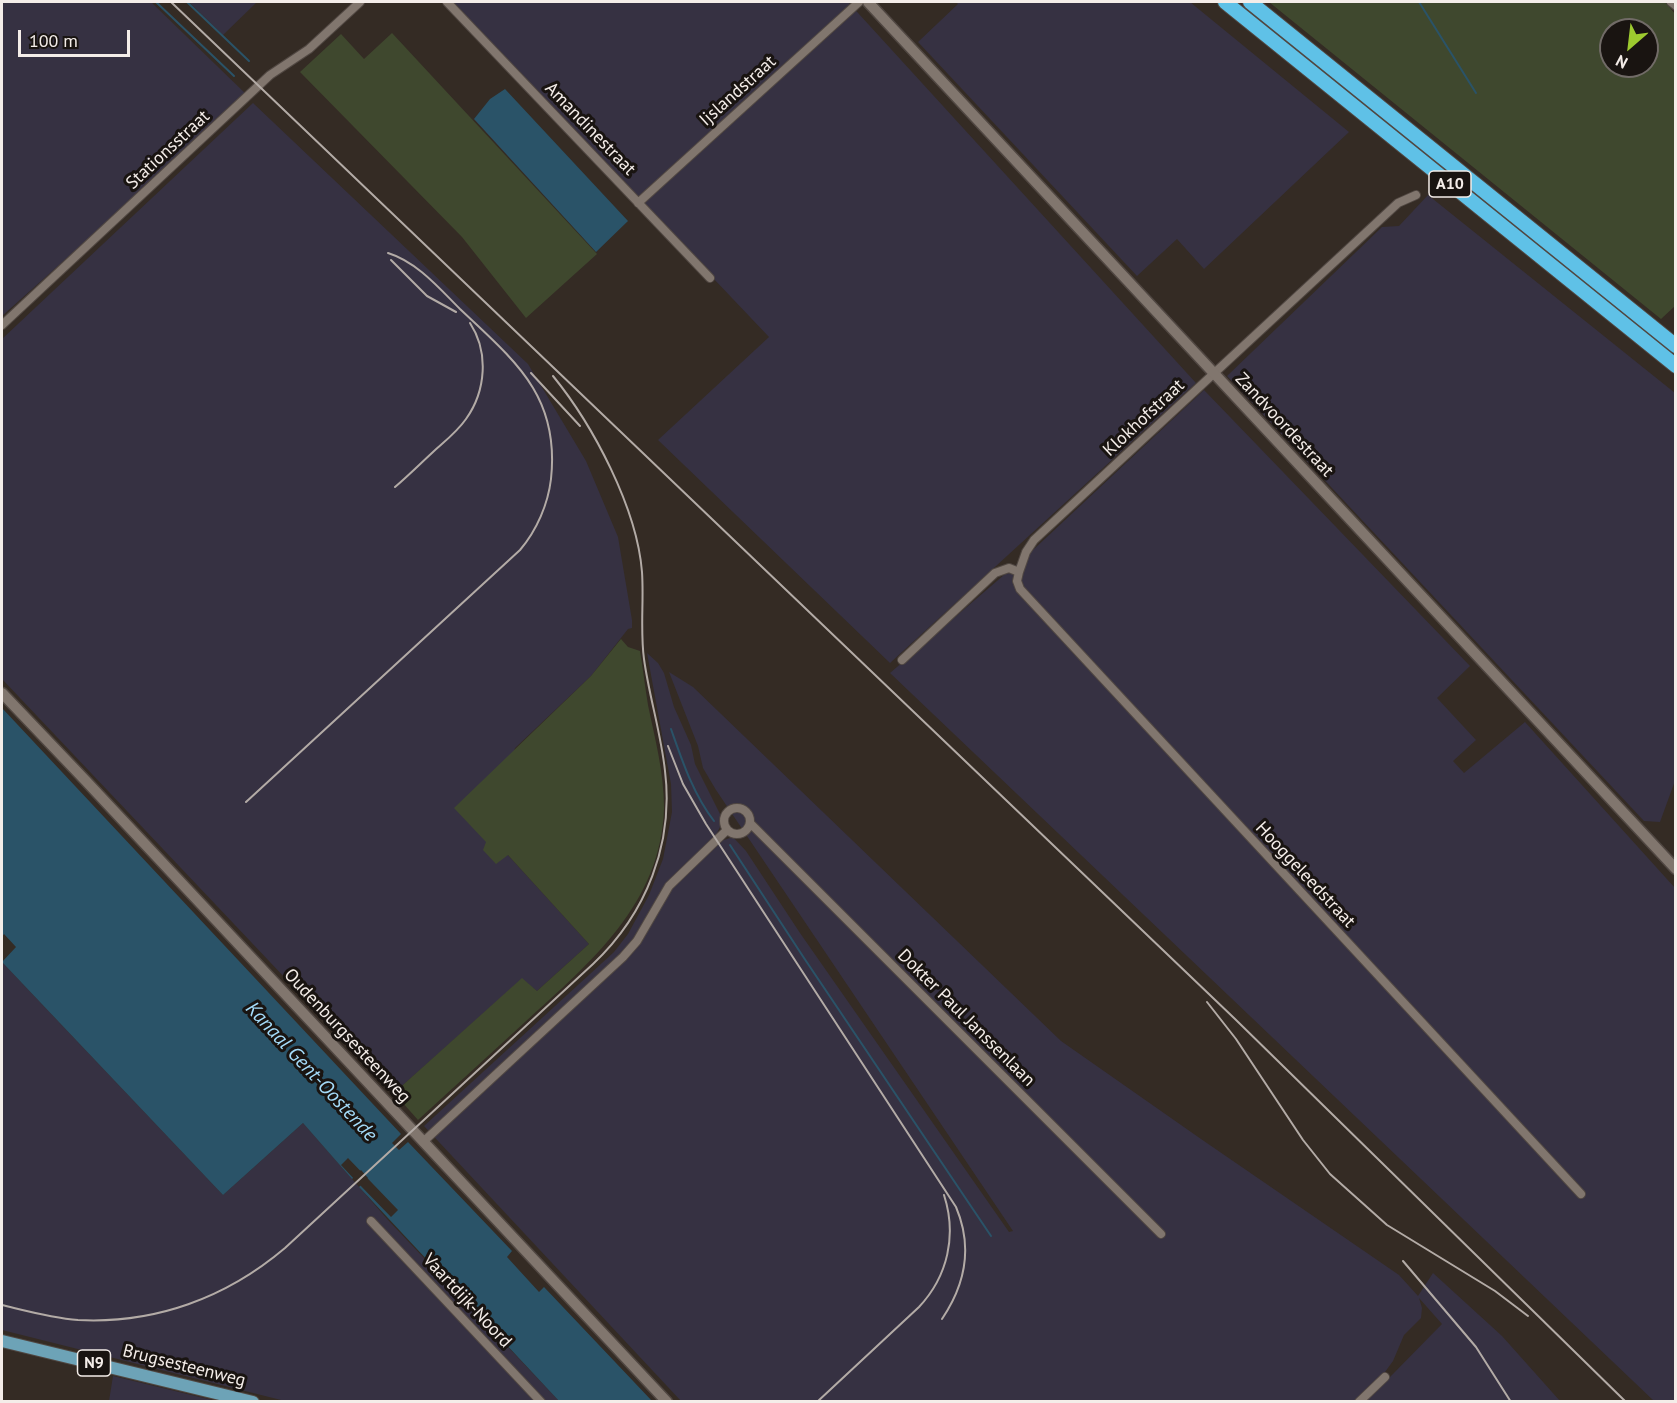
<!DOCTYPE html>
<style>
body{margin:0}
#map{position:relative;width:1677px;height:1403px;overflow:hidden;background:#342b24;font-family:"PT Sans",sans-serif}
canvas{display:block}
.frame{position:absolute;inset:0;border:3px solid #f4ede9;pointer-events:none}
.north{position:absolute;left:1599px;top:18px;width:60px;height:60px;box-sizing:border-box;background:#191411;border:2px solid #716b67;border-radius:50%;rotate:208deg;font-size:16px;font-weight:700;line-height:24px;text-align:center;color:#f4ede9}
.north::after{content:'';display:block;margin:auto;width:21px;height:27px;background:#9dca2f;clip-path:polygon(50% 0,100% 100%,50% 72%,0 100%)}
.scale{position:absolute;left:18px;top:30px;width:112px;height:27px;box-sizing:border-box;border:3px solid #f4ede9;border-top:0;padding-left:8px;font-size:18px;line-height:21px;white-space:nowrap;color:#f4ede9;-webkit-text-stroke:4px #191411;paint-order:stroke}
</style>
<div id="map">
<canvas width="1677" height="1403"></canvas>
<div class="frame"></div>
<div class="north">N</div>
<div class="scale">100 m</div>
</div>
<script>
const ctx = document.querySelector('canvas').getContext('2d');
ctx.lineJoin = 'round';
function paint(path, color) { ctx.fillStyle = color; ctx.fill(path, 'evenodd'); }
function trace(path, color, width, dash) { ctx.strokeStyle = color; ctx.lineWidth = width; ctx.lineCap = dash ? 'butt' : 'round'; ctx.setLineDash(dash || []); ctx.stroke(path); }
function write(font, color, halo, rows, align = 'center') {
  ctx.font = font + ' "PT Sans",sans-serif'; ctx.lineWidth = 6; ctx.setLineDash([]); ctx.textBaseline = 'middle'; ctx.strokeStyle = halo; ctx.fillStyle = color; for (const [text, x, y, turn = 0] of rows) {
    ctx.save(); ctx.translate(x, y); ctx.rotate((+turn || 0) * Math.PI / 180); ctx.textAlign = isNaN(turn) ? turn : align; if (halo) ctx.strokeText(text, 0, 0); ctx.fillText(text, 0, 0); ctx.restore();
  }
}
const industrial = new Path2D(`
 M2,2H151L248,96L2,316Z
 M189,2H257L223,35Z
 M451,2H848L1196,383L890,663L658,440L769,337Z
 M956,2H1190L1349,132L1204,269L1177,239L1137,276L918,42L958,4Z
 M253,103L528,364L586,461L618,537L632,620V628L628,629L591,676L515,748L486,842L496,863L507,854L589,944L537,991L522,979L394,1093L2,679V339Z
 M1428,195L1675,393L1676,778L1660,822L1644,821L1227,376L1382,227L1399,226Z
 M1204,390L1470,666L1437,698L1476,740L1453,761L1464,773L1525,722L1675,888V1401H1654L890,673L1033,550Z
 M647,653L658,663L664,673L674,707L691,745L695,764L721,816V825L716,835L721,841L733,837L746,851L800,933L1009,1232L1013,1231L716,790L703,768L698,746L669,672L693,687L1061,1041L1201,1139L1399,1275L1418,1296L1433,1273L1502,1336L1560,1401H681L424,1126L614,952L628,934L649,895L663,859L672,812L671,784ZM1419,1298L1442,1324L1390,1377L1385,1372L1393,1361L1404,1335L1421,1318L1422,1308Z
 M2,962L223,1195L303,1123L388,1220L559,1401H285L2,1330Z
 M113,1376L212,1400L220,1401H109Z`);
const green = new Path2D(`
 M1269,2H1665L1676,15L1675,306L1661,319ZM1611,30H1647V66H1611Z
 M392,33L597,254L526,318L462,237L300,72L341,34L364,59Z
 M621,639L628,647L640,651C643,669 645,687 648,705C655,739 664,772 664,808C661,904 591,962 525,1022C490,1054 454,1087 418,1120L394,1093L522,978L537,991L589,944L508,855L496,864L483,850L486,842L454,808L591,676Z`);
const water = new Path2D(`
 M505,89L628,221L596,252L474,119L490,99Z
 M2,708L401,1134L392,1143L399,1150L408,1142L512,1251L507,1257L539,1292L544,1287L652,1401H559L359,1187L368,1178L361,1170L352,1179L303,1123L223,1195L2,962L16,947L4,934L2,937Z`);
const pier = new Path2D(`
 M348,1158L398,1210L391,1217L358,1183L364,1178L361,1174L355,1180L341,1165Z`);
const stream = new Path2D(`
 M156,2L234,76
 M187,2L249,61
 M1419,2L1476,93
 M671,729C682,760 693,794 714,821
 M730,845L804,958L991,1236`);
const street = new Path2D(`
 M447,2L710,278
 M1671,2L1676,6
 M638,203L859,2
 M2,325L270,75L309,49L360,2
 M1019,572L1017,581L1020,589L1581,1194
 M902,660L995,573L1009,568L1019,572L1026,552L1034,540L1398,203L1416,195
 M724 821a13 13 0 1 1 26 0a13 13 0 1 1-26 0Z
 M751,824L1161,1234
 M423,1142L623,957L637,941L669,886L727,830
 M371,1221L541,1402
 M1359,1402L1385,1377`);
const secondary = new Path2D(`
 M868,2L1676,869
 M2,693L85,780L667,1402`);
const primary = new Path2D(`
 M2,1341L253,1402`);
const highway = new Path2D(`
 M1225,2L1676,366
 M1250,2L1676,346`);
const rail = new Path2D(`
 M171,2L1234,1018L1626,1402
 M391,260L427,296L456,312
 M531,373L580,426
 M395,487C408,476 420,464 433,452C444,442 457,432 466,419C486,391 489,352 470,323
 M668,746L683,784L706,824L956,1207C973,1247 965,1285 942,1319
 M246,802L520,550C537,530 548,504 551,479C560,396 515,361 460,309C439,288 417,262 388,253
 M1207,1002L1236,1039L1303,1140L1330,1174L1387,1225L1495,1291L1528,1316
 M1403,1261L1476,1347L1511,1402
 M2,1305C27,1311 52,1318 78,1320C155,1324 226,1298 285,1248L593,964C646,914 674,844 665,771C661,733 649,696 644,659C640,630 644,601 642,572C637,508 593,425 553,376
 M817,1402L919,1307C948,1276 957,1235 944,1195`);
const shields = [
 [1450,184,42],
 [94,1363,33]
];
const shieldNames = [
 ["A10",1450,184],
 ["N9",94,1363]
];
const streetNames = [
 ["Ijslandstraat",738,91,-42],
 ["Amandinestraat",590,129,46],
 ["Stationsstraat",168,150,-43],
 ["Klokhofstraat",1144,418,-43],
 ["Zandvoordestraat",1284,425,47],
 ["Hooggeleedstraat",1305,875,47],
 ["Dokter Paul Janssenlaan",966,1018,45],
 ["Oudenburgsesteenweg",347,1036,47],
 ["Vaartdijk-Noord",467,1301,47],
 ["Brugsesteenweg",184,1366,14]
];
const waterNames = [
 ["Kanaal Gent-Oostende",311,1072,47]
];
paint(industrial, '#363142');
paint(green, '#3f482e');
paint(water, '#2a5368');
paint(pier, '#342b24');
trace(stream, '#2a5368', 2);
trace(street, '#504742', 10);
trace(secondary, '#504742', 13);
trace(primary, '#504742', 14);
trace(highway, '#504742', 16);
trace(street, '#81766e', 8);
trace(secondary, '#81766e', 10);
trace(primary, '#6da3b7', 12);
trace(highway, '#5fc1e7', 14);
trace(rail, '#b3aba6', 2);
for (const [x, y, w] of shields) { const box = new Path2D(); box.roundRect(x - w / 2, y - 13, w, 26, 4.5); ctx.fillStyle = '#191411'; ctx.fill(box); trace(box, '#f4ede9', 1.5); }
write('bold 16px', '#f4ede9', null, shieldNames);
write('18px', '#f4ede9', '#191411', streetNames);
write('italic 20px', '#a4dbf9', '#191411', waterNames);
</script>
